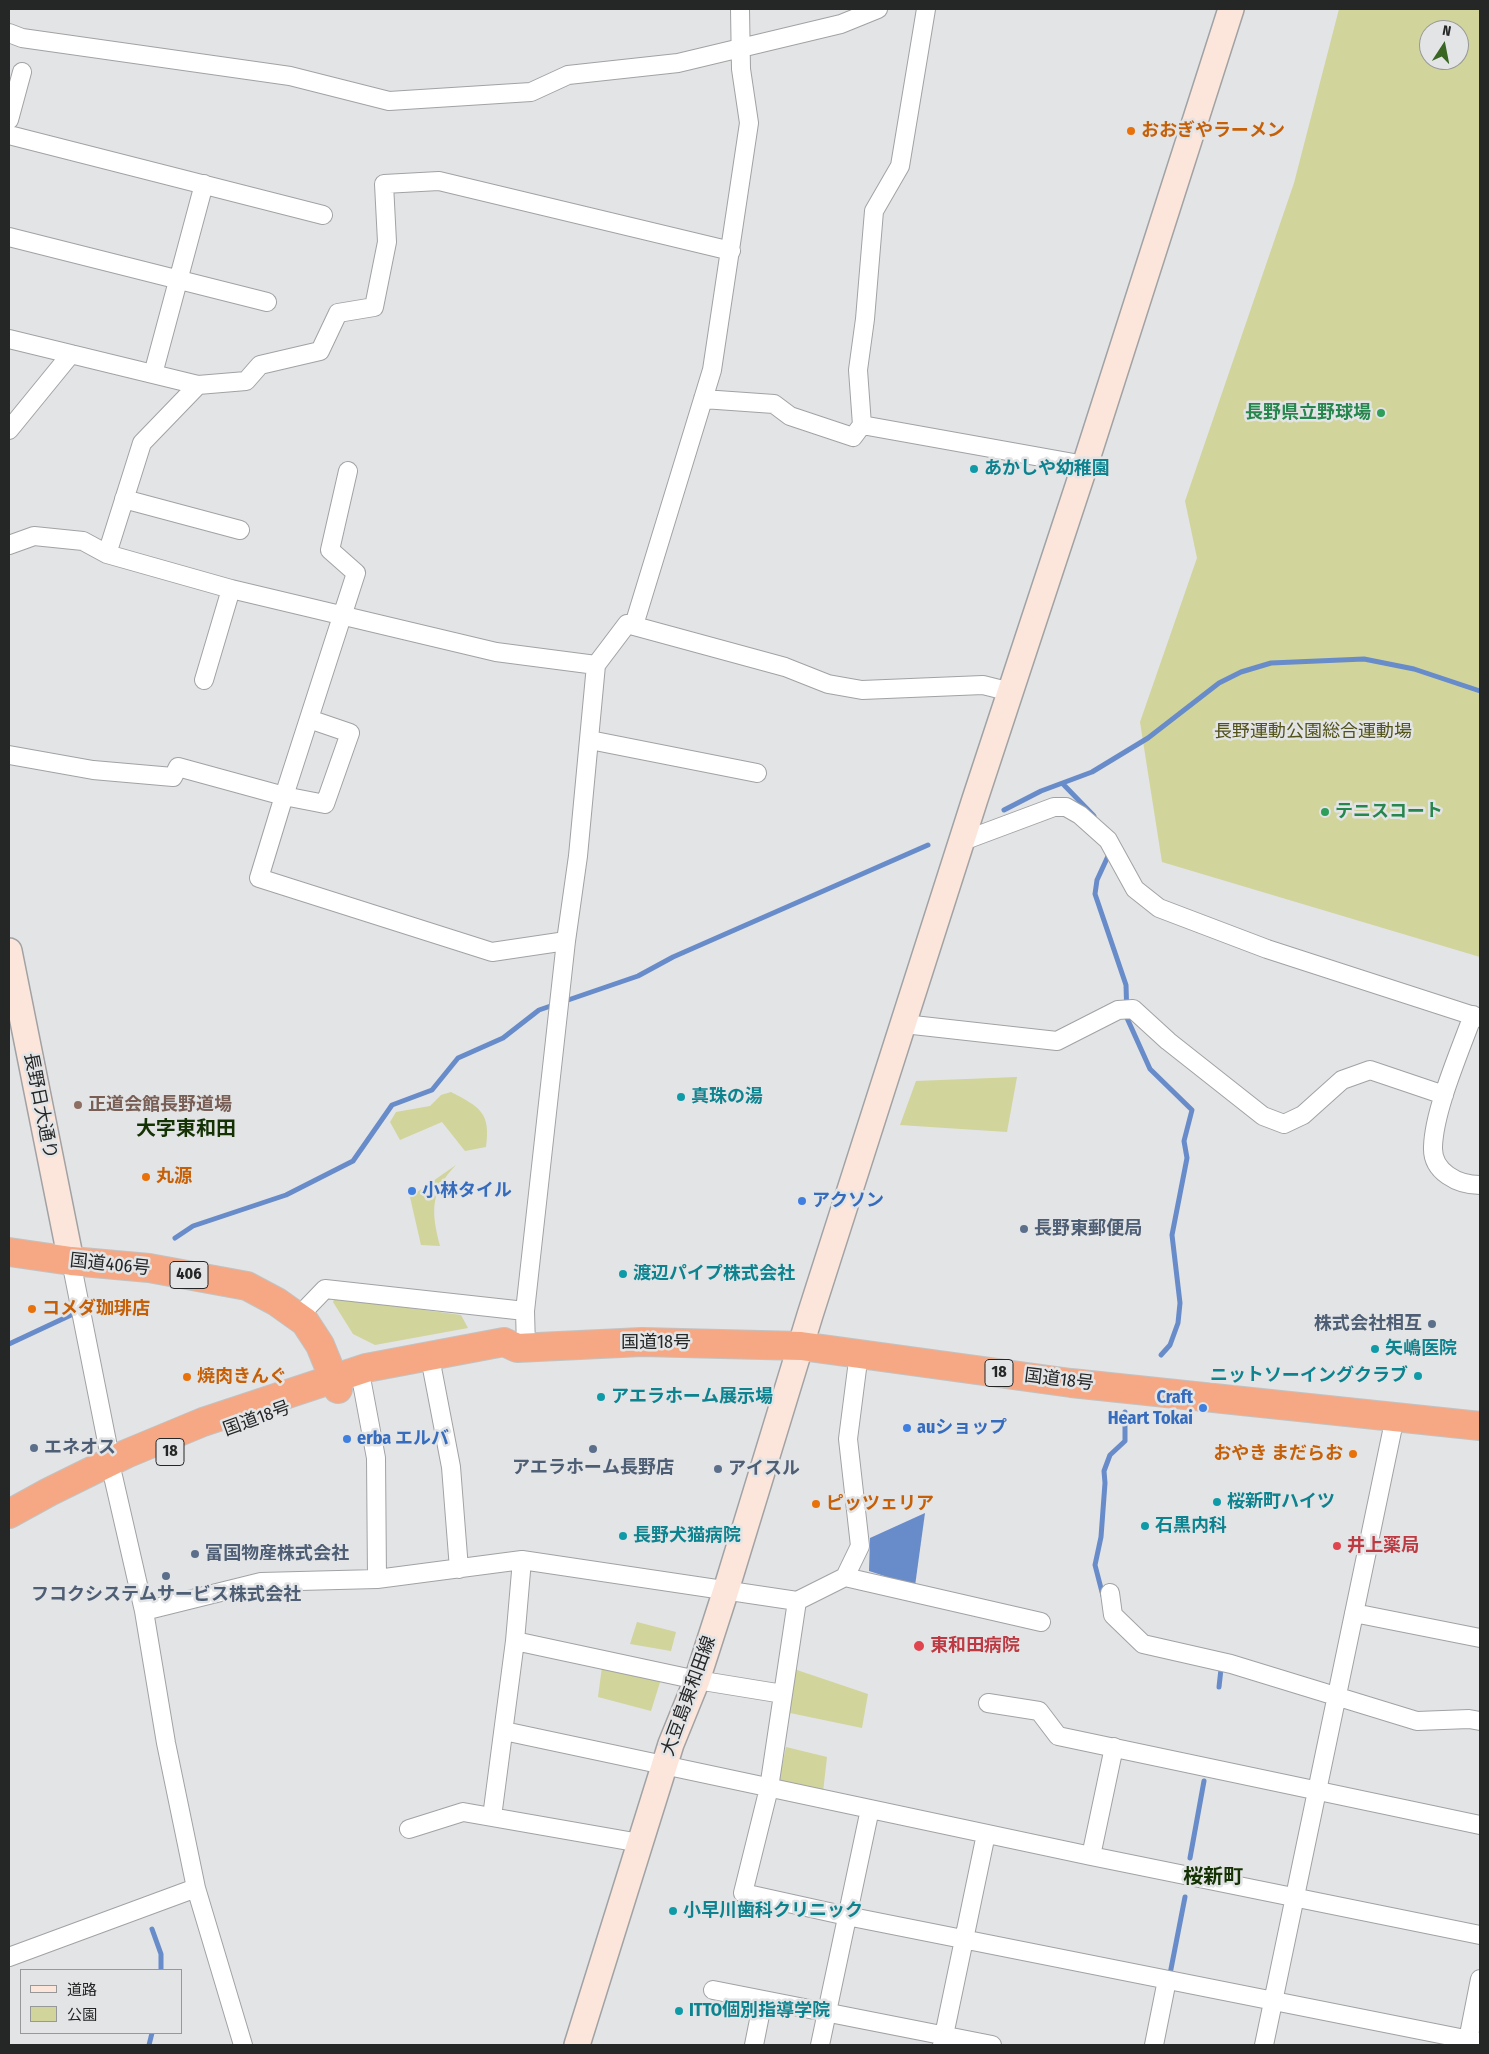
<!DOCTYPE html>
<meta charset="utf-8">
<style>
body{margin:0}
#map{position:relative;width:1489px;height:2054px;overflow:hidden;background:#e3e4e6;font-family:"Fira Sans Condensed","Noto Sans JP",sans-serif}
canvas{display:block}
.frame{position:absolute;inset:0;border:10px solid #252626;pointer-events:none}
.legend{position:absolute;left:20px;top:1969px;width:162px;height:65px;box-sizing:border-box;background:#e3e4e6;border:1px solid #979899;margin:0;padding:6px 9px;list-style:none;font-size:15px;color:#252626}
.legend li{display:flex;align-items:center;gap:10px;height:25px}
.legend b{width:25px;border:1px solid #979899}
.north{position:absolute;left:1419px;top:20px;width:50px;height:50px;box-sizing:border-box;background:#e3e4e6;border:1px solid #979899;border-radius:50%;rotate:11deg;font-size:14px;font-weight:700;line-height:20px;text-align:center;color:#252626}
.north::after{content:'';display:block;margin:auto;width:18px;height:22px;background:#3a6624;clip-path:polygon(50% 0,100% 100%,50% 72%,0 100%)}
</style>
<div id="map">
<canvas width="1489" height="2054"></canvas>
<div class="frame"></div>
<ul class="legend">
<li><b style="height:6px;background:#fce5da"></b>道路</li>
<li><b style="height:14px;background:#d1d49b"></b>公園</li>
</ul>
<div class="north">N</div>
</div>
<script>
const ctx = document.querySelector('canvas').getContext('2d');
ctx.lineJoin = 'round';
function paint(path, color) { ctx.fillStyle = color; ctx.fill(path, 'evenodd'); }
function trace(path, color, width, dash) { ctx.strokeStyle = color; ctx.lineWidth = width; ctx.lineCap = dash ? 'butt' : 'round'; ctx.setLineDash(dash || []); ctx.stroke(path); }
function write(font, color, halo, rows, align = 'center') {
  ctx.font = font + ' "Fira Sans Condensed","Noto Sans JP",sans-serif'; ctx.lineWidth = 5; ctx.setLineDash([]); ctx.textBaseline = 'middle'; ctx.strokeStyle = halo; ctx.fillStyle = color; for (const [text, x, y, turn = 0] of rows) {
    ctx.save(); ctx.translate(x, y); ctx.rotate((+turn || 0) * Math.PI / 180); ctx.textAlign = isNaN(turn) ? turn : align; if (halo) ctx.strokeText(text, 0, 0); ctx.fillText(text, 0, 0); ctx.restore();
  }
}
const green = new Path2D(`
 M1339,9H1480V957L1162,862L1140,722L1197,558L1185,501L1294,183ZM1429,30H1459V60H1429Z
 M1017,1077L1007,1132L900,1125L916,1081Z
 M451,1092C480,1107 491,1113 486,1147L465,1151L442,1122L400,1140L390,1122L396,1112L430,1106L441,1095Z
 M456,1165C430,1192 431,1211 440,1246L421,1245L410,1197Z
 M335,1298L461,1315L468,1328L375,1345L353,1334L333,1302Z
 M637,1622L676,1632L671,1651L630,1644Z
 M602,1667L661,1679L651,1711L598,1697Z
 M794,1669L868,1694L862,1728L790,1713Z
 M786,1747L827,1757L823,1792L779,1780Z`);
const water = new Path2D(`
 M925,1513L915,1586L869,1571L870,1538Z`);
const stream = new Path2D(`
 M1063,784L1094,816
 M1004,810L1041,791L1092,772L1148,738L1219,683L1241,672L1271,663L1364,659L1414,669L1480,691
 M1109,854L1097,880L1095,894L1126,985L1127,1018L1150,1069L1192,1110L1184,1141L1187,1158L1172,1235L1180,1303L1178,1323L1170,1345L1161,1355
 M175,1238L193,1226L286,1195L353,1161L392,1105L432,1090L458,1058L503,1038L539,1010L638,976L673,957L928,845
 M9,1344L71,1315
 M1103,1596L1095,1565L1101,1537L1105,1483L1104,1471L1110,1455L1125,1441V1412
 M1219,1687L1221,1669
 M1190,1858L1204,1781
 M152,1929L161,1954V1970
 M1170,1974L1185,1897
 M149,2045L152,2033`);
const street = new Path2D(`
 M926,9L900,166L874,211L865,319L858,370L862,425L1085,465
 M9,33L22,38L290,76L389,101L531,92L568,75L678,63L841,24L878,9
 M9,120L22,72
 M9,135L323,215
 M9,237L267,302
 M9,339L198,385L142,443L107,554
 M153,374L204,184
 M198,385L246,381L260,365L320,351L338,313L374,307L387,242L384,184L439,181L731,251
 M703,399L774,404L790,416L853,437L862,425
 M9,430L71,354
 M124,499L240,530
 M9,545L34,536L83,541L107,554L231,589L496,652L596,665
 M634,625L712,370L749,123L741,69L740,9
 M204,680L231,589
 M309,719L350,733L325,804L284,796L356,573L330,550L348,471
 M590,740L757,773
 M9,755L93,770L173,777L178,767L284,796L259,878L492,952L566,941
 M963,841L1054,807H1066L1080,815L1108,840L1135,889L1159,908L1267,949L1480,1018
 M1473,1015C1460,1051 1434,1110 1433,1147C1432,1172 1458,1185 1480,1185
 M904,1024L1057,1041L1118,1010L1133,1009L1168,1041L1263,1116L1284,1124L1303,1115L1342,1080L1370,1070L1444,1095
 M71,1261L111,1462
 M298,1317L325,1289L525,1311
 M526,1347L525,1311L566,941L578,856L596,665L627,624L785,667L828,684L862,690L983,685L1011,692
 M432,1368L451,1467L459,1569
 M362,1383L376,1458L377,1579
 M113,1476L144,1611L166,1743L196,1888L243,2045
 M845,1577L1041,1622
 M1110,1593L1113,1615L1143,1644L1231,1664L1417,1721L1469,1719L1480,1721
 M797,1601L769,1788L743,1893L847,1916L1480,2042
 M144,1611L261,1582L377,1579L522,1560L797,1601L845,1577L860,1546L848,1439L859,1353
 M1354,1613L1480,1638
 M515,1641L697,1680L783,1694
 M988,1703L1039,1711L1058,1736L1480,1825
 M504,1731L1091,1856L1480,1935
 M492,1817L515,1641L522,1560
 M409,1829L463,1812L640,1843
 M1091,1856L1114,1747
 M9,1957L196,1888
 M713,1990L992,2045
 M754,2045L763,2000
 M820,2045L870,1809
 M942,2045L986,1834
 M1154,2045L1167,1980
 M1264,2045L1395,1417
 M1467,2045L1480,1979`);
const secondary = new Path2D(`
 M9,951L71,1261
 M577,2045L671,1744L697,1680L726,1590L810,1315L975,799L1085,465L1231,9`);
const highway = new Path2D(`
 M9,1252L71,1261L149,1268L247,1286L277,1302L305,1322L320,1345L338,1389
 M9,1514L49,1492L126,1454L203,1422L366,1368L504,1342L517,1348L642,1342L801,1346L1071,1383L1480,1426`);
const markers = [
 [1131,131,5,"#e8710a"],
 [1381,413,5,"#2e9e5b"],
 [974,469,5,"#0f9aa8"],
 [1325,812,5,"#2e9e5b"],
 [681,1097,5,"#0f9aa8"],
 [78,1105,5,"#8d6e63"],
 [146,1177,5,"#e8710a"],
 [412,1191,5,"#3f7fe0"],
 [802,1201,5,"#3f7fe0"],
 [1024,1229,5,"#5c6f8a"],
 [623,1274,5,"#0f9aa8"],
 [32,1309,5,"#e8710a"],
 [1432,1324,5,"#5c6f8a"],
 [1375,1349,5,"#0f9aa8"],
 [1418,1376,5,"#0f9aa8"],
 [187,1377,5,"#e8710a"],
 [601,1397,5,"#0f9aa8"],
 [1203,1408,5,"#3f7fe0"],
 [907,1428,5,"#3f7fe0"],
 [347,1439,5,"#3f7fe0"],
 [34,1448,5,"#5c6f8a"],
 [593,1449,5,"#5c6f8a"],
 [1353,1454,5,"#e8710a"],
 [718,1469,5,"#5c6f8a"],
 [1217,1502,5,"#0f9aa8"],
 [816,1504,5,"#e8710a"],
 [1145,1526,5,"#0f9aa8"],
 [623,1536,5,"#0f9aa8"],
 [1337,1546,5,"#e0444e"],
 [195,1554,5,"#5c6f8a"],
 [166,1576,5,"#5c6f8a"],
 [919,1646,6,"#e0444e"],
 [673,1911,5,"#0f9aa8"],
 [679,2011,5,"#0f9aa8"]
];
const shields = [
 [189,1275,38],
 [999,1373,28],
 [170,1452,28]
];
const shieldNames = [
 ["406",189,1275],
 ["18",999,1373],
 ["18",170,1452]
];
const foodNames = [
 ["おおぎやラーメン",1141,131],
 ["丸源",156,1177],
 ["コメダ珈琲店",42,1309],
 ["焼肉きんぐ",197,1377],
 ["おやき まだらお",1343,1454,"right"],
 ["ピッツェリア",826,1504]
];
const leisureNames = [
 ["長野県立野球場",1371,413],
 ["テニスコート",1335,812,"left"]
];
const cultureNames = [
 ["あかしや幼稚園",984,469],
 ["真珠の湯",691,1097],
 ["渡辺パイプ株式会社",633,1274],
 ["矢嶋医院",1385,1349],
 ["ニットソーイングクラブ",1408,1376,"right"],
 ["アエラホーム展示場",611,1397],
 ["桜新町ハイツ",1227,1502],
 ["石黒内科",1155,1526],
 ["長野犬猫病院",633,1536],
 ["小早川歯科クリニック",683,1911],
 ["ITTO個別指導学院",689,2011]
];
const parkNames = [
 ["長野運動公園総合運動場",1313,732]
];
const educationNames = [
 ["正道会館長野道場",88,1105]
];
const streetNames = [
 ["長野日大通り",40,1106,79],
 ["国道406号",110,1265,6],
 ["国道18号",656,1343],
 ["国道18号",1059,1380,7],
 ["国道18号",257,1419,-20],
 ["大豆島東和田線",689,1696,-70]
];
const shopNames = [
 ["小林タイル",422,1191],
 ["アクソン",812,1201],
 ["Craft",1193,1398,"right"],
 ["Heart Tokai",1193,1419,"right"],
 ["auショップ",917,1428],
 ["erba エルバ",357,1439]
];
const serviceNames = [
 ["長野東郵便局",1034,1229],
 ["株式会社相互",1422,1324,"right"],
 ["エネオス",44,1448],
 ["アエラホーム長野店",593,1468,"center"],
 ["アイスル",728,1469],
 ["富国物産株式会社",205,1554],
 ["フコクシステムサービス株式会社",166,1595,"center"]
];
const healthNames = [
 ["井上薬局",1347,1546],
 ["東和田病院",930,1646]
];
const quarterNames = [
 ["大字東和田",186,1129],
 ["桜新町",1213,1877]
];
paint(green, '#d1d49b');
paint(water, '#688cca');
trace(stream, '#688cca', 5);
trace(street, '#a1a2a4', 20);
trace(secondary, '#a1a2a4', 28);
trace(highway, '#c2c2c2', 30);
trace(street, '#fff', 18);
trace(secondary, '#fce5da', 25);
trace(highway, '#f5a883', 28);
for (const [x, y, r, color] of markers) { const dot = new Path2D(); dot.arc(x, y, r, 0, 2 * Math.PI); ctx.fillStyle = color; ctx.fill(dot); trace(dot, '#e3e4e6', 2); }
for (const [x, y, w] of shields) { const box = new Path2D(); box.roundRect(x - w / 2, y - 13.5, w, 27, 4); ctx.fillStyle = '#e3e4e6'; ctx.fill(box); trace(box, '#252626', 1); }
write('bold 16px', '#252626', null, shieldNames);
write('bold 18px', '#c56008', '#e3e4e6', foodNames, 'left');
write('bold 18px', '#27864d', '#e3e4e6', leisureNames, 'right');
write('bold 18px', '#0d838f', '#e3e4e6', cultureNames, 'left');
write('18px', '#525319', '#e3e4e6', parkNames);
write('bold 18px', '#785e54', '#e3e4e6', educationNames, 'left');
write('18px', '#252626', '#e3e4e6', streetNames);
write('bold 18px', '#366cbe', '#e3e4e6', shopNames, 'left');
write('bold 18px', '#4e5e75', '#e3e4e6', serviceNames, 'left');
write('bold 18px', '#be3a42', '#e3e4e6', healthNames, 'left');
write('bold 20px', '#143203', '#e3e4e6', quarterNames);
</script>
